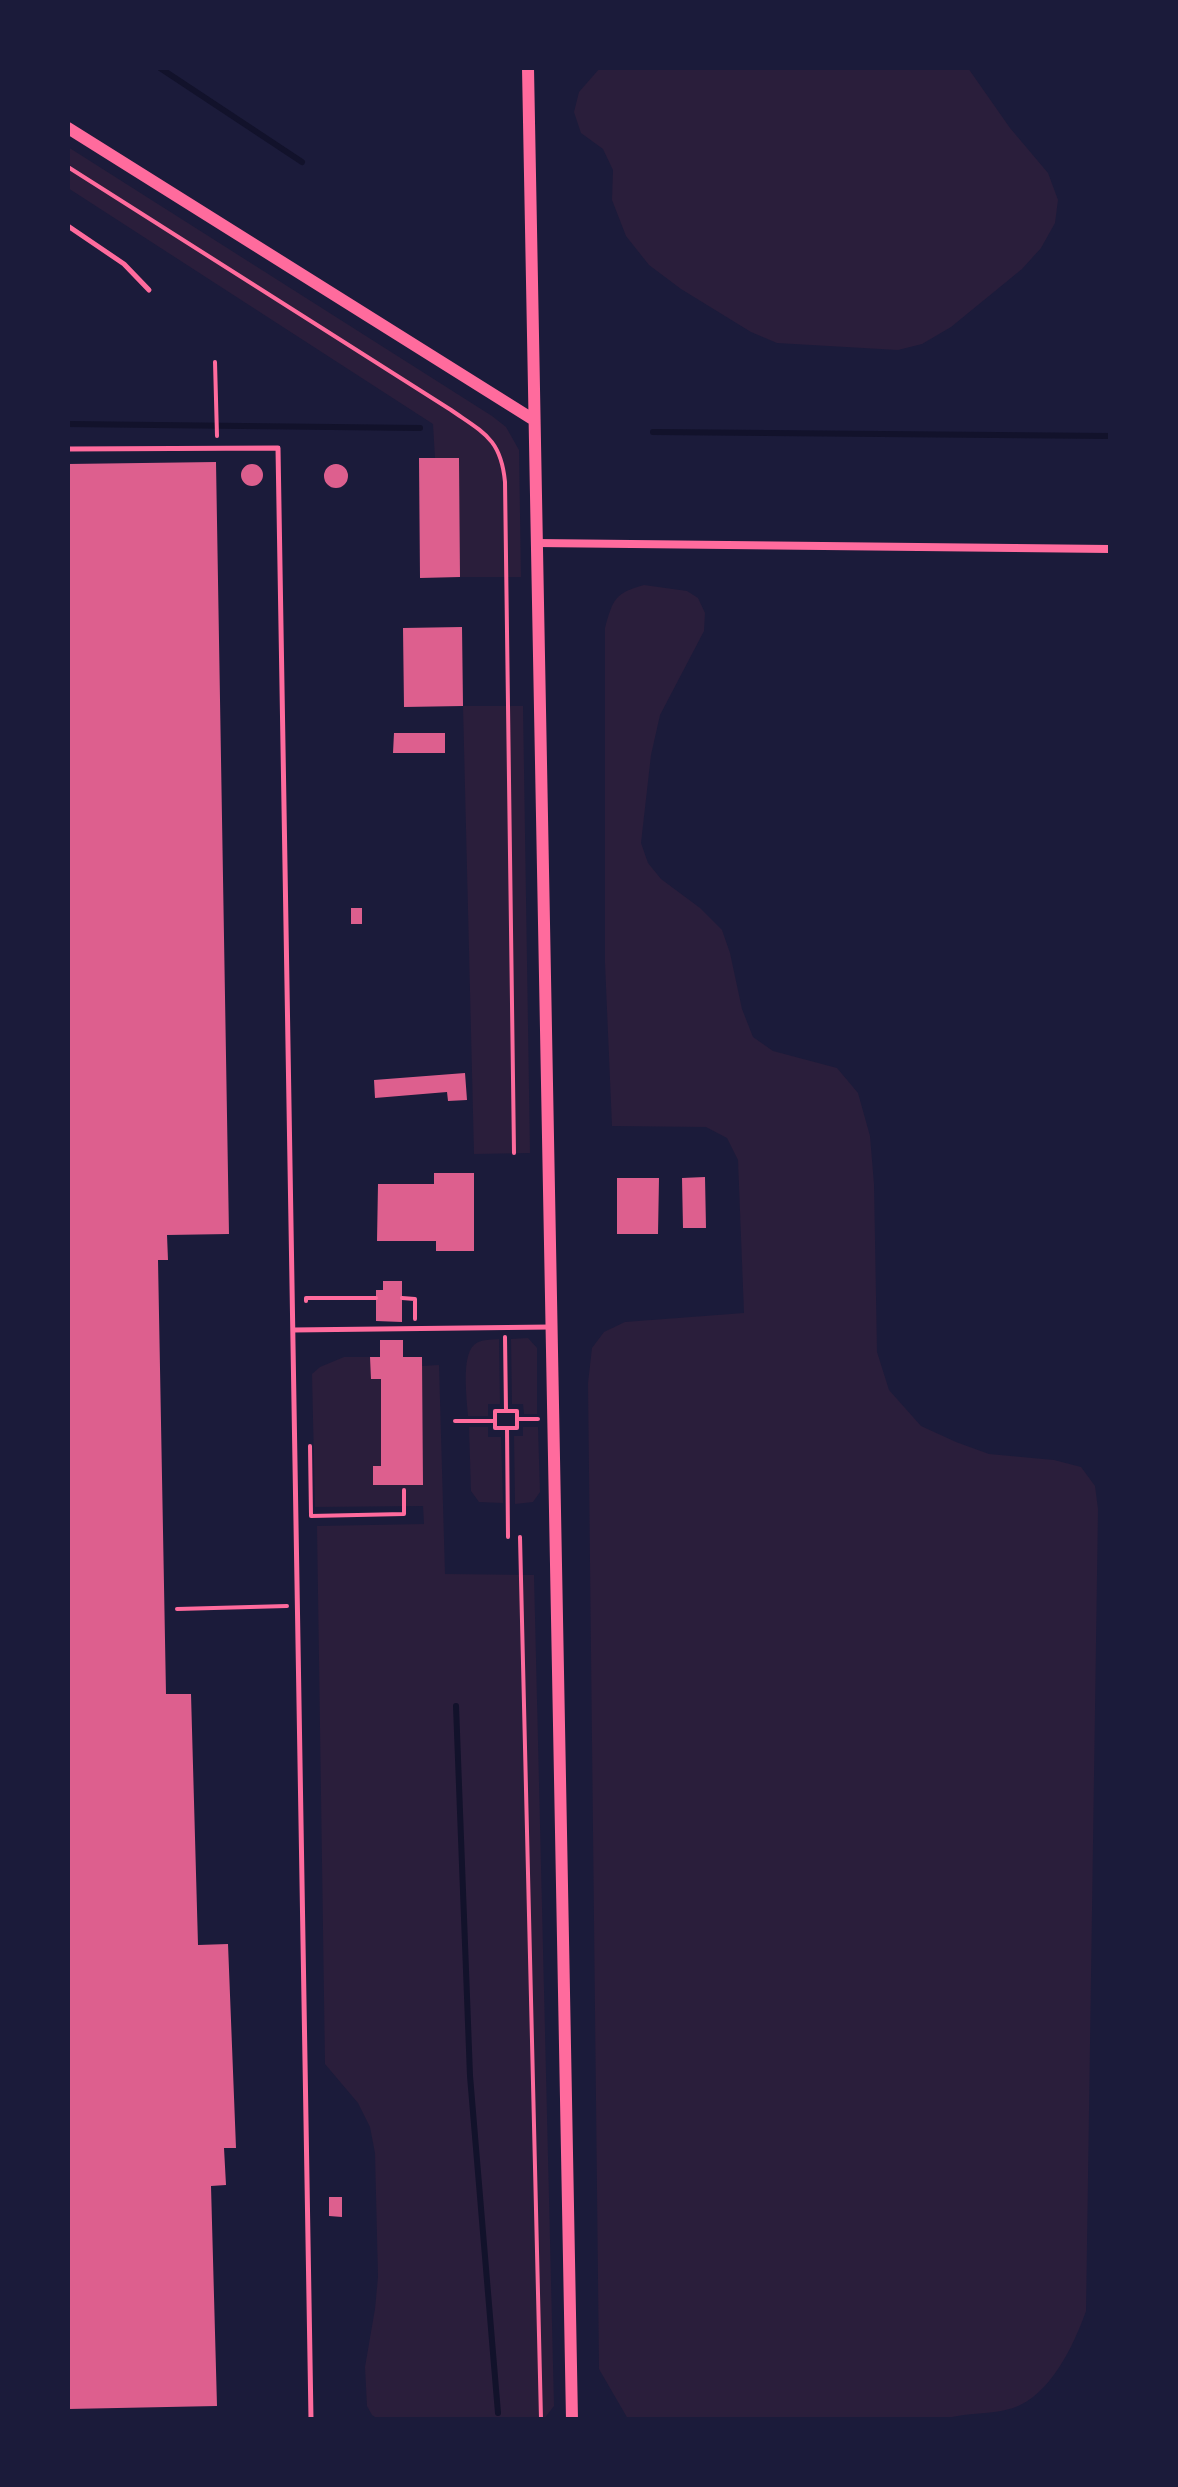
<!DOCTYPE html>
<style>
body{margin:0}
#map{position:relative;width:1178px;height:2487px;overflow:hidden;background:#1b1b3a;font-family:Commissioner,sans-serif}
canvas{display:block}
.frame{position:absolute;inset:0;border:70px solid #1b1b3a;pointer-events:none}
</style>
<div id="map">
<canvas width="1178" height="2487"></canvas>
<div class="frame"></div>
</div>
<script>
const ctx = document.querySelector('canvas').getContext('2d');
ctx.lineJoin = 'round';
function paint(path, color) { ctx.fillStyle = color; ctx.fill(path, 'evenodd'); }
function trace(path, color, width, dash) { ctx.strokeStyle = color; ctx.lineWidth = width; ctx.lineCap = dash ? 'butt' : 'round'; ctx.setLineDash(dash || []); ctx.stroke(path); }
const green = new Path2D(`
 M600,68H968L1010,128L1048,173L1058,200L1055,223L1041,248L1022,269L951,327L922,344L898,350L777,343L751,332L681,289L649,265L626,236L612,200L613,170L603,149L581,133L574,112L579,92Z
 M68,147L492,416L506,427L519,450L521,577H460L459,458H435L433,424L68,188Z
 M644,585L687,591L698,598L705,613L704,631L660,715L651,755L641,843L648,863L661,879L700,908L722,930L730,953L742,1009L753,1037L773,1051L837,1068L858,1093L870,1136L874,1184L877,1352L889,1390L921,1426L956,1442L989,1454L1054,1460L1081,1467L1095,1486L1098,1509L1086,2311C1074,2345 1050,2396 1013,2408C991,2415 967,2412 945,2419H628L599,2369L588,1383L592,1348L604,1332L625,1322L744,1313L738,1160L727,1138L706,1127L612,1126L605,963V628C613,599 615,593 644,585Z
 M463,706H523L530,1153L474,1154Z
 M528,1338L537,1348V1414H524L523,1404H512L511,1339Z
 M499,1339L500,1404H488V1416H468C467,1399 461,1357 474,1345C480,1339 490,1340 499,1339Z
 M344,1357H370L381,1379V1466L373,1467V1484H423L422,1366L439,1365L445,1574L534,1575L554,2406L544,2419H378L372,2415L367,2406L365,2367L375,2309L378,2277L375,2153L370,2127L358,2103L325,2064L317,1526L424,1524L423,1506L315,1507L312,1374L320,1367Z
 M469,1427H488V1437H501L503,1503L479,1502L471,1491Z
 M523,1427H538L540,1492L533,1502L515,1504L514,1436H523Z`);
const stream = new Path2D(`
 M160,68L302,162
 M68,424L420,428
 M653,432L1110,436
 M456,1706L470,2076L498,2413`);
const building = new Path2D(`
 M419,458H459L460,577L420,578Z
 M216,462L229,1234L167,1235L168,1260H158L166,1694H191L198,1945L228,1944L236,2148H224L226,2185L211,2186L217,2406L68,2409V464Z
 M241 475a11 11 0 1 1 22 0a11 11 0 1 1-22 0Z
 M324 476a12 12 0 1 1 24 0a12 12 0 1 1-24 0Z
 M462,627L463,706L404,707L403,628Z
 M394,733H445V753H393Z
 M351,908H362V924H351Z
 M465,1073L467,1100L448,1101L447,1092L375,1098L374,1080Z
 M434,1173H474V1251H436V1241H377L378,1184H434Z
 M705,1177L706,1228H683L682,1178Z
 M617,1178H659L658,1234H617Z
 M383,1281H402V1322L376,1321V1290H383Z
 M380,1340H403V1357H422L423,1485H373V1466H381V1379H371L370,1357H380Z
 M329,2197H342V2217L329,2216Z`);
const path = new Path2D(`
 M68,167L451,410C484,433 501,439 505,482L514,1153
 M215,362L217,436
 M402,1298L415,1299V1319
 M306,1301V1298H376
 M505,1337L506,1411
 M517,1419H538
 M455,1421H495
 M507,1428H495V1411H517V1428H507L508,1537
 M310,1446L311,1516
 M311,1516L404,1514V1490
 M520,1537L541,2419
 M177,1609L287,1606`);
const service = new Path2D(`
 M68,226L124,264L149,290
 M68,449L278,448L311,2419
 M293,1330L550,1327`);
const minor = new Path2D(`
 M536,543L1110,549`);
const tertiary = new Path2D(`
 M528,68L572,2419
 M68,128L534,420`);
paint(green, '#2a1e3b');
trace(stream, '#12122b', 6);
paint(building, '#dd5f8e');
trace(path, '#ff6b9d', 4);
trace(service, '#ff6b9d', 5);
trace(minor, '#ff6b9d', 8);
trace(tertiary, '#ff6b9d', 12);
</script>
